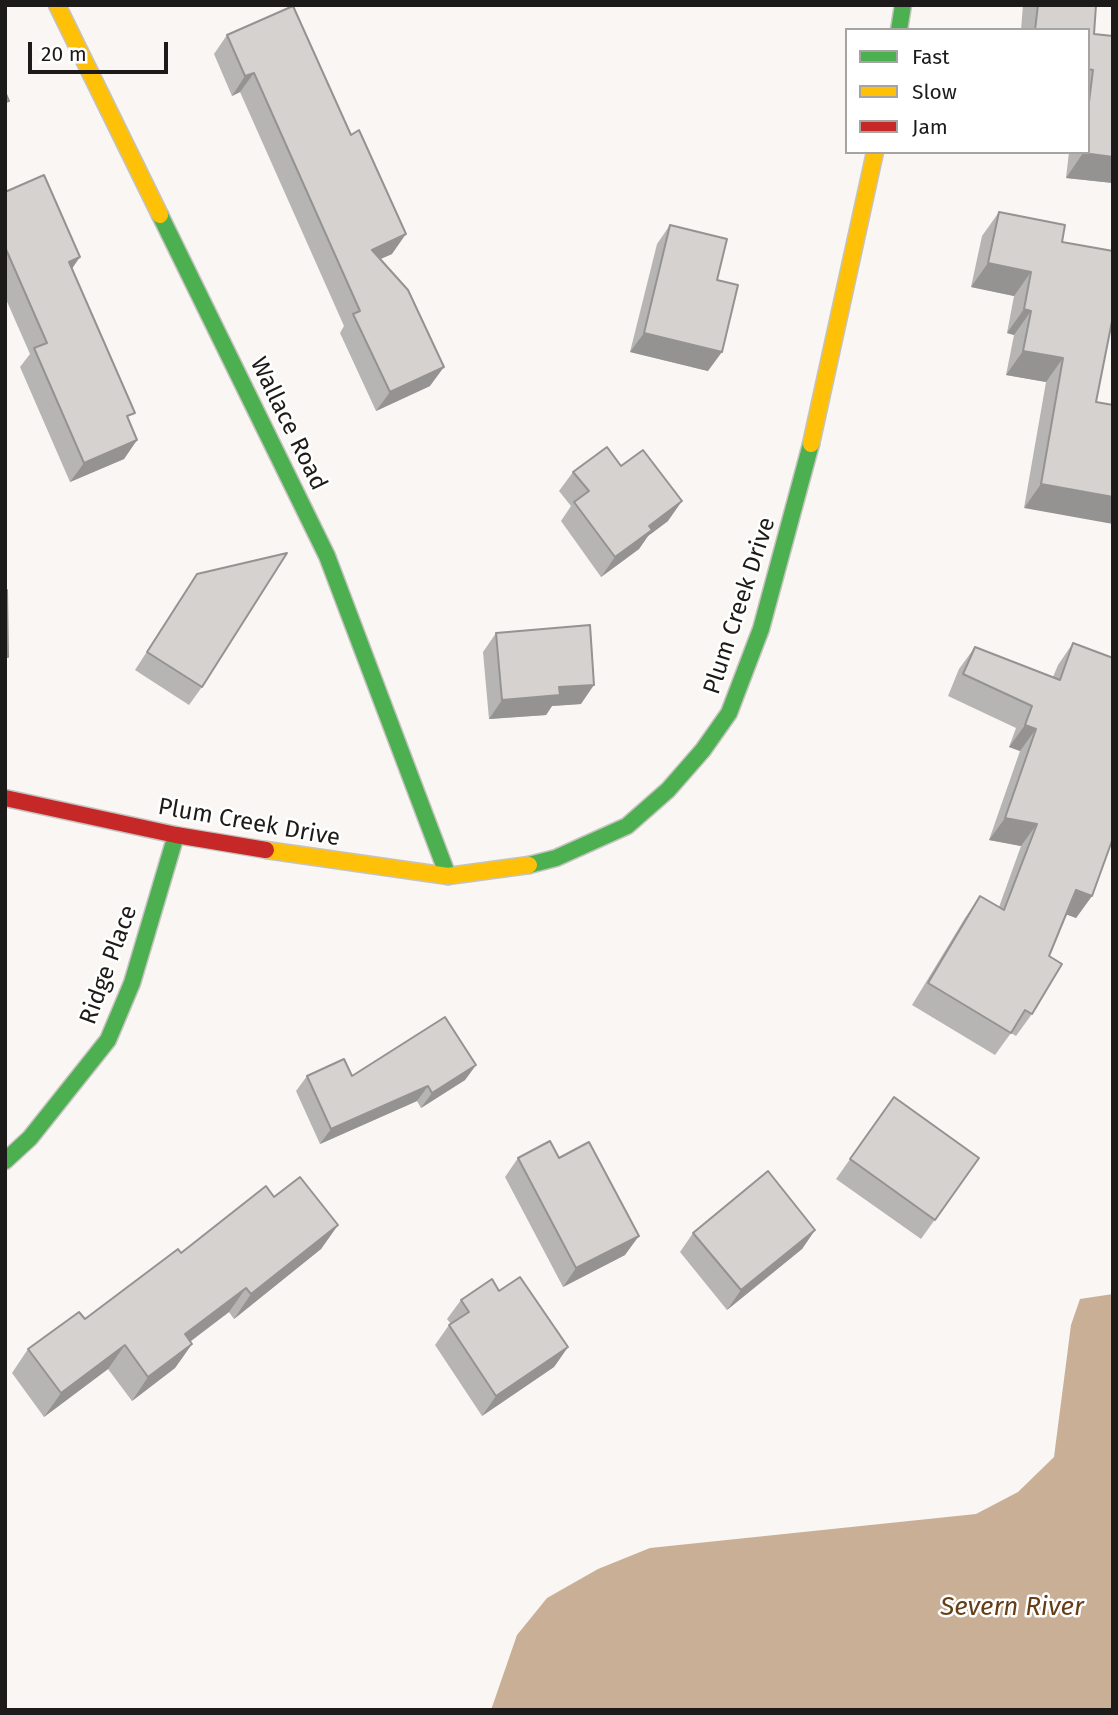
<!DOCTYPE html>
<style>
body{margin:0}
#map{position:relative;width:1118px;height:1715px;overflow:hidden;background:#f9f6f3;font-family:"Fira Sans",sans-serif}
canvas{display:block}
.frame{position:absolute;inset:0;border:7px solid #1d1b19;pointer-events:none}
.legend{position:absolute;left:845px;top:28px;width:245px;height:126px;box-sizing:border-box;background:#fff;border:2px solid #a5a4a3;margin:0;padding:9px 12px;list-style:none;font-size:21px;color:#1d1b19}
.legend li{display:flex;align-items:center;gap:14px;height:35px}
.legend b{width:35px;border:2px solid #a5a4a3}
.scale{position:absolute;left:28px;top:42px;width:140px;height:32px;box-sizing:border-box;border:4px solid #1d1b19;border-top:0;padding-left:9px;font-size:21px;line-height:24px;white-space:nowrap;color:#1d1b19;-webkit-text-stroke:5px #fff;paint-order:stroke}
</style>
<div id="map">
<canvas width="1118" height="1715"></canvas>
<div class="frame"></div>
<ul class="legend">
<li><b style="height:9px;background:#4caf50"></b>Fast</li>
<li><b style="height:9px;background:#ffc107"></b>Slow</li>
<li><b style="height:9px;background:#c62828"></b>Jam</li>
</ul>
<div class="scale">20 m</div>
</div>
<script>
const ctx = document.querySelector('canvas').getContext('2d');
ctx.lineJoin = 'round';
function paint(path, color) { ctx.fillStyle = color; ctx.fill(path, 'evenodd'); }
function trace(path, color, width, dash) { ctx.strokeStyle = color; ctx.lineWidth = width; ctx.lineCap = dash ? 'butt' : 'round'; ctx.setLineDash(dash || []); ctx.stroke(path); }
function write(font, color, halo, rows, align = 'center') {
  ctx.font = font + ' "Fira Sans",sans-serif'; ctx.lineWidth = 5; ctx.setLineDash([]); ctx.textBaseline = 'middle'; ctx.strokeStyle = halo; ctx.fillStyle = color; for (const [text, x, y, turn = 0] of rows) {
    ctx.save(); ctx.translate(x, y); ctx.rotate((+turn || 0) * Math.PI / 180); ctx.textAlign = isNaN(turn) ? turn : align; if (halo) ctx.strokeText(text, 0, 0); ctx.fillText(text, 0, 0); ctx.restore();
  }
}
const water = new Path2D(`
 M1113,1294V1710H491L517,1635L547,1598L598,1569L650,1548L976,1514L1018,1492L1054,1457L1071,1325L1080,1299Z`);
const fast = new Path2D(`
 M899,30L903,5
 M160,215L327,556L448,876
 M529,865L556,858L627,826L668,790L703,750L729,713L761,629L811,444
 M5,1161L30,1138L108,1040L132,983L176,835`);
const slow = new Path2D(`
 M57,5L160,215
 M811,444L875,152
 M266,850L448,876L529,865`);
const jam = new Path2D(`
 M5,798L176,835L266,850`);
const wall = new Path2D(`
 M1023,5H1096L1094,34L1113,36V183L1066,178L1069,152H1088V30H1021Z
 M227,35L392,254L380,259L430,386L376,411L340,333L344,326L240,92L232,96L214,54Z
 M5,192L72,269L129,421L137,440L124,459L70,482L20,367L30,354L5,297Z
 M999,212L1062,242L1096,402L1113,405L1024,508L1046,382L1006,375L1014,335L1007,333L1014,296L971,287L982,236Z
 M670,225L717,280L708,371L630,352L657,244Z
 M621,466L668,521L648,536L639,549L601,577L561,521L571,506L559,491L573,472Z
 M197,574L202,687L189,705L135,670Z
 M496,633L581,704L552,706L546,715L489,719L483,652Z
 M1073,643L1092,896L1076,918L1066,914L1049,956L1032,1014L1016,1036L1011,1033L995,1055L912,1005L965,918L980,896L999,907L1021,846L989,840L1020,751L1009,747L1016,728L948,696L959,669L975,647L1053,677L1058,665Z
 M476,1065L465,1080L421,1108L417,1101L320,1144L296,1091L307,1076H352Z
 M894,1097L979,1158L921,1239L836,1179Z
 M518,1158H559L625,1255L563,1287L505,1177Z
 M274,1197L338,1225L321,1249L234,1319L229,1312L190,1342L192,1344L175,1368L132,1401L108,1369L44,1417L12,1373L28,1349L85,1319L181,1253Z
 M815,1230L802,1249L727,1310L680,1252L693,1233Z
 M499,1291L568,1347L554,1367L482,1416L435,1345L449,1325L451,1324L447,1319L461,1300Z`);
const shadedWall = new Path2D(`
 M254,73L240,92L232,96L245,76Z
 M1083,153L1113,157V183L1066,178Z
 M406,234L392,254L358,269L372,250Z
 M80,257L67,276L69,262Z
 M988,263L1031,272L1014,296L971,287Z
 M1024,309L1031,311L1014,335L1007,333Z
 M644,333L722,352L708,371L630,352Z
 M1023,351L1063,358L1046,382L1006,375Z
 M444,367L430,386L376,411L390,392Z
 M137,440L124,459L70,482L84,463Z
 M1041,484L1113,497V524L1024,508Z
 M682,501L668,521L648,536L639,549L601,577L615,557L649,526Z
 M594,685L581,704L552,706L546,715L489,719L502,700L559,687Z
 M1025,725L1036,729L1020,751L1009,747Z
 M1005,818L1037,824L1021,846L989,840Z
 M1076,890L1092,896L1076,918L1060,912Z
 M476,1065L465,1080L421,1108L432,1093Z
 M428,1086L417,1101L320,1144L331,1129Z
 M338,1225L321,1249L234,1319L251,1294Z
 M815,1230L802,1249L727,1310L741,1290Z
 M639,1236L625,1255L563,1287L576,1268Z
 M246,1288L229,1312L168,1358L185,1334Z
 M192,1344L175,1368L132,1401L148,1377Z
 M125,1345L108,1369L44,1417L61,1393Z
 M568,1347L554,1367L482,1416L496,1396Z`);
const building = new Path2D(`
 M1038,5H1096L1094,34L1113,36V157L1083,153V152H1088V110L1093,70L1088,69V30H1035Z
 M293,6L351,135L359,130L406,234L372,250L408,290L444,367L390,392L353,314L360,311L254,73L245,76L227,35Z
 M5,92L9,101L5,102Z
 M44,175L80,257L69,262L135,413L127,416L137,440L84,463L34,348L47,343L5,247V192Z
 M999,212L1065,225L1062,242L1113,251V316L1096,402L1113,405V497L1041,484L1063,358L1023,351L1031,311L1024,309L1031,272L988,263Z
 M670,225L727,239L717,280L738,285L722,352L644,333Z
 M607,447L621,466L643,450L682,501L649,526L652,530L615,557L574,502L589,491L573,472Z
 M287,553L202,687L147,652L197,574Z
 M5,590H7L8,657H5Z
 M590,625L594,685L559,687L560,695L502,700L496,633Z
 M1073,643L1113,658V838L1092,896L1076,890L1049,956L1062,964L1032,1014L1025,1010L1011,1033L928,983L980,896L1004,910L1037,824L1005,818L1036,729L1025,725L1032,706L963,674L975,647L1060,680Z
 M445,1017L476,1065L432,1093L428,1086L331,1129L307,1076L344,1059L352,1076Z
 M894,1097L979,1158L935,1220L850,1159Z
 M550,1141L559,1158L589,1142L639,1236L576,1268L518,1158Z
 M768,1171L815,1230L741,1290L693,1233Z
 M300,1177L338,1225L251,1294L246,1288L185,1334L192,1344L148,1377L125,1345L61,1393L28,1349L79,1312L85,1319L178,1249L181,1253L266,1186L274,1197Z
 M520,1277L568,1347L496,1396L449,1325L469,1312L461,1300L492,1279L499,1291Z`);
const streetNames = [
 ["Wallace Road",288,424,64],
 ["Plum Creek Drive",740,606,-72],
 ["Plum Creek Drive",249,823,10],
 ["Ridge Place",109,965,-70]
];
const waterNames = [
 ["Severn River",1012,1608]
];
paint(water, '#caaf97');
trace(fast, '#c5c3c0', 19);
trace(slow, '#c5c3c0', 19);
trace(jam, '#c5c3c0', 19);
trace(fast, '#4caf50', 16);
trace(slow, '#ffc107', 16);
trace(jam, '#c62828', 16);
paint(wall, '#b7b5b3');
paint(shadedWall, '#959392');
paint(building, '#d5d2d0');
trace(building, '#959392', 2);
write('24px', '#1d1b19', '#fff', streetNames);
write('italic 26px', '#653e17', '#fff', waterNames);
</script>
